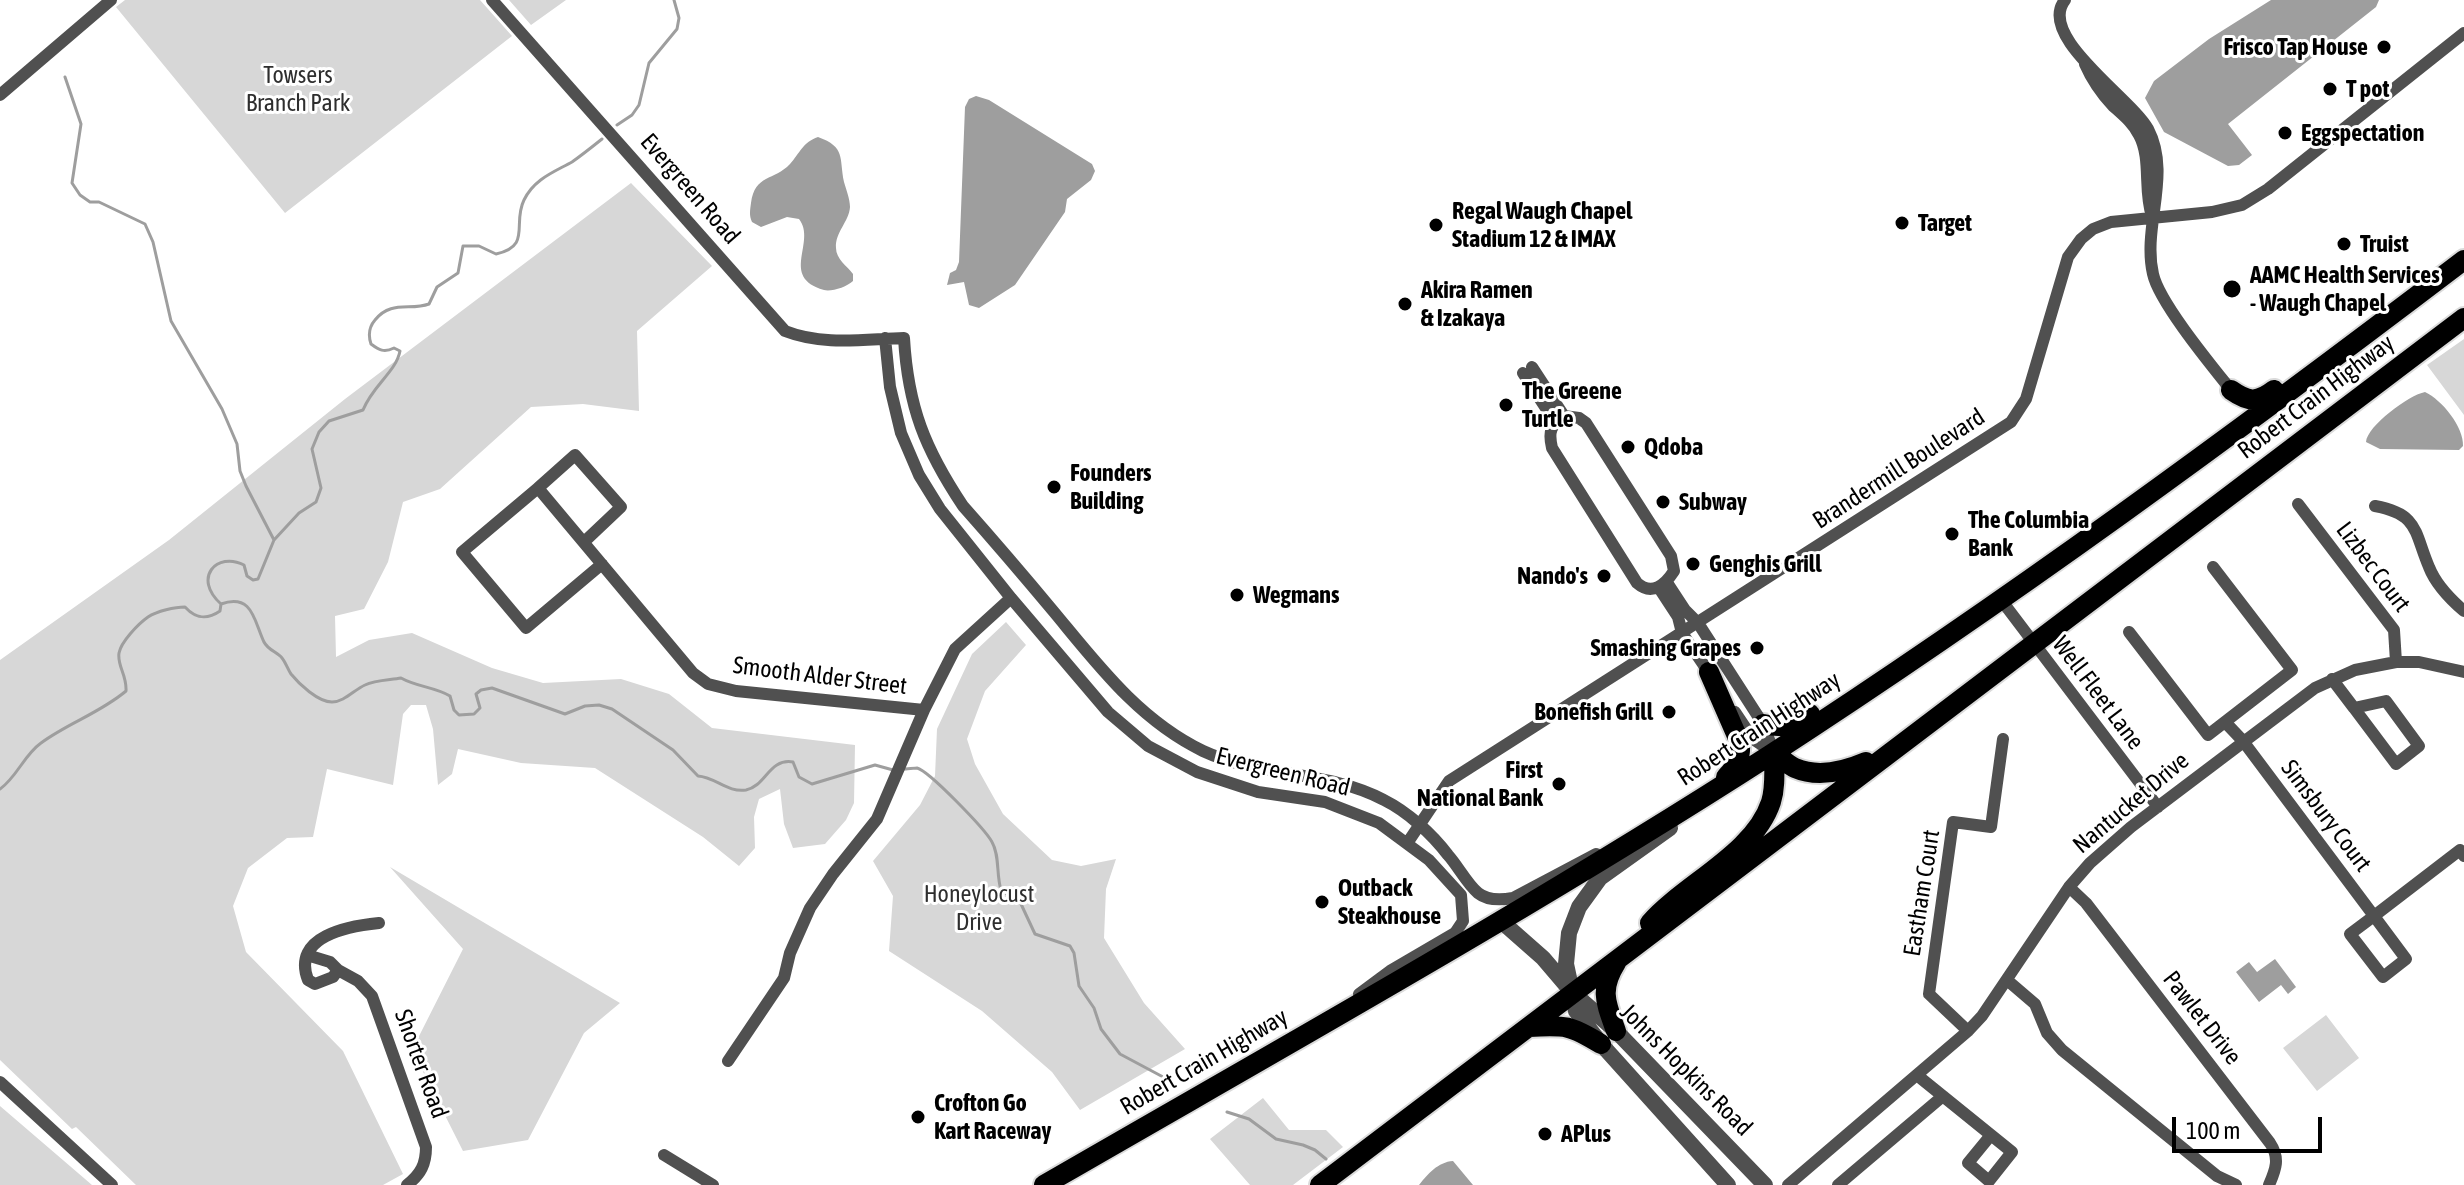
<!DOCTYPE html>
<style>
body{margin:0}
#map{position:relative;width:2464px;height:1185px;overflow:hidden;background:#fff;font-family:"Asap Condensed",sans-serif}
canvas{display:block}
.scale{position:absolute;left:2172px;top:1117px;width:150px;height:36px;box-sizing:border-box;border:4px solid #000;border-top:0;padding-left:10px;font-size:24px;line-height:28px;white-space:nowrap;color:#000;-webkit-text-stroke:6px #fff;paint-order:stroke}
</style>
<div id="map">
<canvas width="2464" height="1185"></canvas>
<div class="scale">100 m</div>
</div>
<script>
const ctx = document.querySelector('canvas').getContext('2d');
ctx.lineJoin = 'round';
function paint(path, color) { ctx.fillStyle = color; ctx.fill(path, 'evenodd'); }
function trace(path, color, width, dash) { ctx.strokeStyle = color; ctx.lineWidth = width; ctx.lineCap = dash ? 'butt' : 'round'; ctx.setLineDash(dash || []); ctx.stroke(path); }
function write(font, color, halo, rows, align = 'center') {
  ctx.font = font + ' "Asap Condensed",sans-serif'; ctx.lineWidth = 6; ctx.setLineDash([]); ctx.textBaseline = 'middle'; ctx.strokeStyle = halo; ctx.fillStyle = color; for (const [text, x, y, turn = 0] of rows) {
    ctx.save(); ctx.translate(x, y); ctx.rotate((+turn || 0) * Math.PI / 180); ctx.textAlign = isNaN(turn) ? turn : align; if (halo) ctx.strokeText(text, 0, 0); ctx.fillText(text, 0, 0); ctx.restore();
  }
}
const green = new Path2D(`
 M125,0H480L512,36L285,213L116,7Z
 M509,0H566L531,25Z
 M631,183L712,266L637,331L639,411L583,404L531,407L440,489L403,502L388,562L364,609L335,616L336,657L369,640L412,633L492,668L543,683L621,679L669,694L712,728L855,745L854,803L846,820L825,844L793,848L784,824L780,789L759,799L754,817L755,848L739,866L703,837L595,768L521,763L458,749L452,774L438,785L433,729L426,705H411L403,714L393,785L327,769L313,837L287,838L248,868L233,906L246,952L343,1051L403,1174L383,1185H136L76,1127L72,1129L0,1060V660L169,540L345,399Z
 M2464,339V415L2427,365Z
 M1006,622L1026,645L985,691L967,739L975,764L1003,814L1052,860L1081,866L1116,859L1106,889L1104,938L1144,1003L1185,1049L1080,1110L1052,1072L982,1011L889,951L893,896L873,861L920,805L935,776L937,729L972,654Z
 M390,867L620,1003L584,1033L528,1140L463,1151L412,1050L463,949Z
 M2326,1015L2359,1058L2317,1091L2283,1048Z
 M1263,1098L1289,1130H1326L1343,1147L1293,1185H1250L1210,1139Z
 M0,1106L92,1185H0Z`);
const water = new Path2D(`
 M2271,0H2379L2376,7L2228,124L2252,155L2239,165L2228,166L2164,132L2145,98L2154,81L2209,39Z
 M976,96L989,100L1092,164L1095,171L1091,180L1067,199L1065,212L1015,285L979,308L969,305L964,282L947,285L950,273L956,270L959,262L965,107L969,99Z
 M818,137C846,147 839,158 844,182C846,189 850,199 850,207C849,222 835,232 836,248C836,259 847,266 853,274V281C847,287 831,292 824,290C779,277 817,242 799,219L787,217L761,227L752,222C749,215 750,211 751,203C755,174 774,181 790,164C800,153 803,142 818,137Z
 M2425,392C2442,400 2464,427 2463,446L2459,450L2380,449L2366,442C2367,426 2409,395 2425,392Z
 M2275,959L2296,987L2288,994L2281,985L2259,1002L2236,972L2249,962L2257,972Z
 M1453,1161L1473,1185H1419C1428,1174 1438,1162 1453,1161Z`);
const stream = new Path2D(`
 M65,77L81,124L72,183L80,195L90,202H99L145,224L153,242L171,321L222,409L237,444L240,471L246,486L274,540
 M617,125L632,115L639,105L649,63L677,29L679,18L674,0
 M221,604C253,593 254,621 264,642C268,650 277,652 282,658C286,663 288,670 291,674C299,684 318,702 332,702C344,702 354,690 365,685C375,680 390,680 401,678C417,687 435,687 450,696L454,710L459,715L474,714L480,708L476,694L481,690L492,688L565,714L585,706L599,705L612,709L673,750L698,776C715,777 728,793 746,790C766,786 769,758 793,762L799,777L812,784L875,765L893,770
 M904,769C905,769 916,768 917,768C929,771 985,829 992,842C1000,856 996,874 1001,890L1021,904L1035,934L1070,946L1074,953L1079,986L1094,1008L1101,1029L1120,1054L1165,1078
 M0,789C17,777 24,755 41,743C68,723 100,713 126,691C127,675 117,666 119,653C121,642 138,624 148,617C157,611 175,607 185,607C196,619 207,620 220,611L221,604C192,578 217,551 244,565L247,576L253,580L258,579L274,540L299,513L316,502L321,488L312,449L319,432L329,421L363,410C373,385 396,372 400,351L394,348C384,353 379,350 371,344C368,335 369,327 375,320C391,300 410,311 429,304L437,287L458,273L463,246H479L496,254C532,246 512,224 524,200C534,179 554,172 572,162C582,155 592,147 602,139
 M1227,1112L1249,1119L1276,1139L1303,1145L1315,1150L1326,1159`);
const minor = new Path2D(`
 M492,0L785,331C823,346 864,339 904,338C908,407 925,449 963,506C994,541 1024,576 1054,612C1098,665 1139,720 1203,751C1261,778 1328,770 1384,800C1408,812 1432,834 1448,855C1458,866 1467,884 1478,893C1488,901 1502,900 1513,898L1596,854
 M2065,0C2036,36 2131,98 2148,129C2172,175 2142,226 2153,274C2159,302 2211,365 2231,390
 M2085,64C2092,80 2101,93 2113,106C2123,115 2133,123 2139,135C2152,159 2143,190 2152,216
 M0,95L111,0
 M885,338L890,387L901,433L919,475L940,509L1011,598L1108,712L1148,746L1197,772L1258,792L1325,802L1379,823L1429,860L1461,895L1463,921L1455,933L1390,971L1359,994
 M1532,367L1564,416
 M1523,373L1555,422
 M1564,416L1579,418L1586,423L1671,556L1674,571C1665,585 1652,596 1637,583L1552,448C1548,431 1551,425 1564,416Z
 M538,488L462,552L526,628L602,564
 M2298,504L2394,630L2396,662
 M2375,506C2419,514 2414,532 2429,567C2436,585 2450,599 2464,611
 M584,542L621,507L575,455L538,488L693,673L708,684L736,691L924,710
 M1666,581L1685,610L1698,623L1763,724L1774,753
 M1659,588L1678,617L1682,633L1712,677
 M2002,601L2158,807
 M2129,632L2208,735L2292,670L2213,567
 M2332,679L2354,708L2386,701L2419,746L2396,764L2354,708
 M1735,712L1753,739L1774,753
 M2225,722L2243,741L2374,916L2350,934L2383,977L2406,959L2374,916L2460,850L2464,856
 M1408,842L1449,781L2011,422L2026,399L2068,257L2081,239L2093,229L2111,222L2212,212L2242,205L2268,189L2464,33
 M2069,887L2086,903L2270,1143C2280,1158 2276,1169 2269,1185
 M379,923C349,926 291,936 308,980L315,984L333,977L338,970L358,981L372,996L426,1147C426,1164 421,1174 407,1185
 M307,955L330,962L338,970
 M2007,980L2035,1004L2047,1033L2062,1050L2217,1176L2236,1185
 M1968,1031L1929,994L1953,822L1991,827L2003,739
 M728,1061L784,978L790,953L810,908L833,874L877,819L924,710L955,649L1011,598
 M1918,1076L2012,1152L1989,1181L1968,1163L1991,1135
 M0,1082L112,1185
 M664,1155L713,1185
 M1788,1185L1968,1031L1982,1016L2069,887L2090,863L2131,827L2315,688L2355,670L2396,662H2419L2464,672
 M1838,1185L1943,1096`);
const tertiary = new Path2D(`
 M1670,828L1600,878L1579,907L1569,933L1566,964L1576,1011L1601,1044L1728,1185
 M1501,921L1543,958L1572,992L1616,1031L1765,1185`);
const trunk = new Path2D(`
 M2231,390C2248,402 2257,403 2274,390
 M1709,672L1740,743C1741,758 1737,766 1726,777
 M1763,724C1784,729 1792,725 1810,714
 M1774,753C1780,757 1788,765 1795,768C1818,778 1845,771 1866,762
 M1650,923C1685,883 1754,854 1771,802C1776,786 1774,769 1774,753
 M1616,963C1599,990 1606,1003 1616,1031
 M1529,1027C1566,1025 1570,1025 1601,1044
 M1044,1185C1288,1044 1534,907 1770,755C2009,600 2238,432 2464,260
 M1320,1185L2464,318`);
const markers = [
 [2384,47,8,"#000"],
 [2330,89,8,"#000"],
 [2285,133,8,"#000"],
 [1902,223,8,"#000"],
 [1436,225,8,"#000"],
 [2344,244,8,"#000"],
 [2232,289,10,"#000"],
 [1405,304,8,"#000"],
 [1506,405,8,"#000"],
 [1628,447,8,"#000"],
 [1054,487,8,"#000"],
 [1663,502,8,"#000"],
 [1952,534,8,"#000"],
 [1693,564,8,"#000"],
 [1604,576,8,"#000"],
 [1237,595,8,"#000"],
 [1757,648,8,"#000"],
 [1669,712,8,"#000"],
 [1559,784,8,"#000"],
 [1322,902,8,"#000"],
 [918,1117,8,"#000"],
 [1545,1134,8,"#000"]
];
const poiNames = [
 ["Frisco Tap House",2368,47,"right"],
 ["T pot",2346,89],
 ["Eggspectation",2301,133],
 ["Regal Waugh Chapel",1452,211],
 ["Stadium 12 & IMAX",1452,239],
 ["Target",1918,223],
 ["Truist",2360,244],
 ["AAMC Health Services",2250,275],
 ["- Waugh Chapel",2250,303],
 ["Akira Ramen",1421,290],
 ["& Izakaya",1421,318],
 ["The Greene",1522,391],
 ["Turtle",1522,419],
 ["Qdoba",1644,447],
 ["Founders",1070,473],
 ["Building",1070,501],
 ["Subway",1679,502],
 ["The Columbia",1968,520],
 ["Bank",1968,548],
 ["Genghis Grill",1709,564],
 ["Nando's",1588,576,"right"],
 ["Wegmans",1253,595],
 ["Smashing Grapes",1741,648,"right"],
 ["Bonefish Grill",1653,712,"right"],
 ["First",1543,770,"right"],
 ["National Bank",1543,798,"right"],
 ["Outback",1338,888],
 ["Steakhouse",1338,916],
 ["Crofton Go",934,1103],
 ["Kart Raceway",934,1131],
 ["APlus",1561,1134]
];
const parkNames = [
 ["Towsers",298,75],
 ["Branch Park",298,103],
 ["Honeylocust",979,894],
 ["Drive",979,922]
];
const streetNames = [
 ["Evergreen Road",690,189,49],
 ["Robert Crain Highway",2316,397,-37],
 ["Brandermill Boulevard",1899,469,-33],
 ["Lizbec Court",2373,567,53],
 ["Smooth Alder Street",820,676,7],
 ["Well Fleet Lane",2098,693,53],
 ["Robert Crain Highway",1759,729,-33],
 ["Evergreen Road",1283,772,14],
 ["Nantucket Drive",2131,803,-40],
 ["Simsbury Court",2326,816,53],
 ["Eastham Court",1922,893,-81],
 ["Pawlet Drive",2202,1018,52],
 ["Robert Crain Highway",1204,1062,-30],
 ["Shorter Road",421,1064,70],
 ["Johns Hopkins Road",1686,1070,45]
];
paint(green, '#d7d7d7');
paint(water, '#9e9e9e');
trace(stream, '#9e9e9e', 3);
trace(trunk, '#dbdbdb', 24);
trace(minor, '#505050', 12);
trace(tertiary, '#505050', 16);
trace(trunk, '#000', 20);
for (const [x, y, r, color] of markers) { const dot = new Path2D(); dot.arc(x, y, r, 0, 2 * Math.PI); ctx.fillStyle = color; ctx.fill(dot); trace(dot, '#fff', 3); }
write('bold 24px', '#000', '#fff', poiNames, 'left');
write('24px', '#2e2e2e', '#fff', parkNames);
write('24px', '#000', '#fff', streetNames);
</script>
